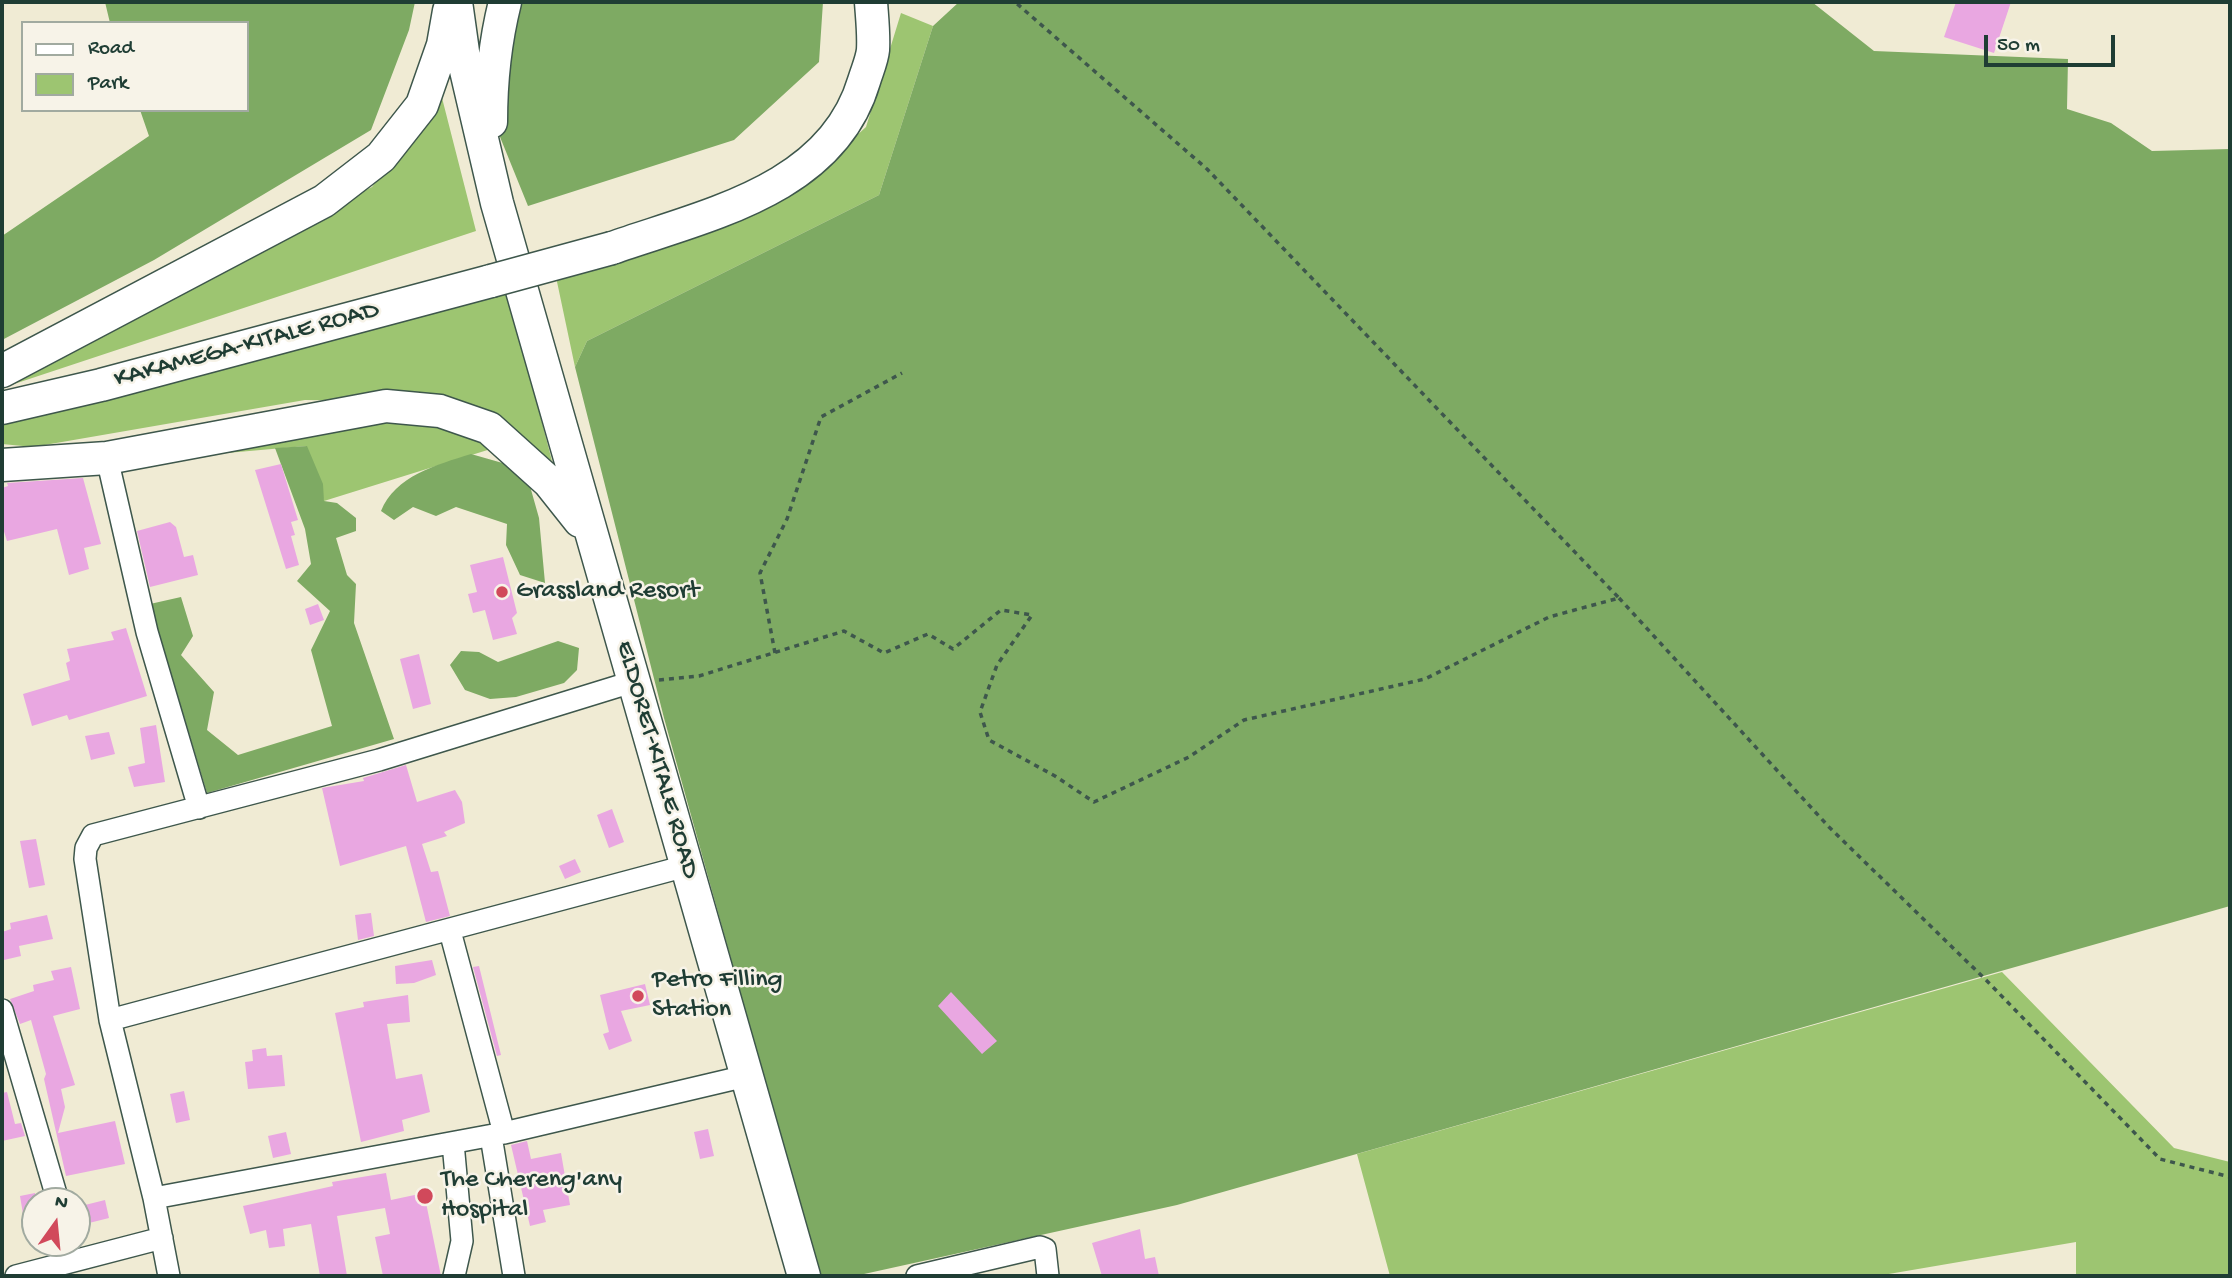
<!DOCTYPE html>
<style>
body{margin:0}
#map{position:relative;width:2232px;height:1278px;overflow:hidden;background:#f0ebd4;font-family:"Gochi Hand",sans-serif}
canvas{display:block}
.frame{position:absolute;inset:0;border:4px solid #1f3d34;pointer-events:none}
.legend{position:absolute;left:21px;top:21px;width:228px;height:91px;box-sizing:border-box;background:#f7f3e8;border:2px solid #a1aaa0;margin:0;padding:9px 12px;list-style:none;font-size:21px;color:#1f3d34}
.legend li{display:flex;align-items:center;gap:14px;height:35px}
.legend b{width:35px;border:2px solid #a1aaa0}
.north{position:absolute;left:21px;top:1187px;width:70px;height:70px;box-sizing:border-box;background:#f7f3e8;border:2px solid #a1aaa0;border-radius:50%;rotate:15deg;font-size:19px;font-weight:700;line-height:28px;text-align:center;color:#1f3d34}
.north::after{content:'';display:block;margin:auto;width:24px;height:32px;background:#d1495b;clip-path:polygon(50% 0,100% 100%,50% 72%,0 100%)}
.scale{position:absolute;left:1984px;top:35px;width:131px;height:32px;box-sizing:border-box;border:4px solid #1f3d34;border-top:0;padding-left:9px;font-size:21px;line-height:24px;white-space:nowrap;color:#1f3d34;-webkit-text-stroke:5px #f7f3e8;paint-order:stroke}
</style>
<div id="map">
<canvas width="2232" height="1278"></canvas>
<div class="frame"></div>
<ul class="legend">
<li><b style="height:9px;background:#fff"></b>Road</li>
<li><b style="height:19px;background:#9dc571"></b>Park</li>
</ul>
<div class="north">N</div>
<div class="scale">50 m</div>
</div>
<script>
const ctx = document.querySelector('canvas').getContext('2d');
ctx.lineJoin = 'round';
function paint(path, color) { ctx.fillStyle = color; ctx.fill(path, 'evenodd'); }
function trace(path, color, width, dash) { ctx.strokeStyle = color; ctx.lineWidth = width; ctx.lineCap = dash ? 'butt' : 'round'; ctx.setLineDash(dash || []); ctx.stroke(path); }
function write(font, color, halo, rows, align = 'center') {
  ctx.font = font + ' "Gochi Hand",sans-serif'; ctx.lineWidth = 5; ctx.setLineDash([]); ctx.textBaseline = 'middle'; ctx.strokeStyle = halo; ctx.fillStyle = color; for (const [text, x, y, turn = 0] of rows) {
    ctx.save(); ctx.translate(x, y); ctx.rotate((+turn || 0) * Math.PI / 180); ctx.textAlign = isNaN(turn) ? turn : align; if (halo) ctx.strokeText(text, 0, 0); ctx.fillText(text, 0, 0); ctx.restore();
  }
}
const green = new Path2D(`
 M901,13L933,26L879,195L587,341L575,367L556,277L789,197L866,127Z
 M441,94L476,231L2,388V377L372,187Z
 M508,292L552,461L467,402L305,400L33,447L2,444V413Z
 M431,422L494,448L324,501L306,446L204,455L369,423Z
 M2002,972L2174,1148L2230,1162V1276H2076V1242L1877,1276H1390L1357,1154Z`);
const forest = new Path2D(`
 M105,2H415L409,30L371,130L154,260L2,340V236L149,136L140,110H247V23H110Z
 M519,2H823L819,62L734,140L528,206L498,132Z
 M959,2H1812L1874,51L2068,59L2067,109L2111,123L2152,151L2230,149V906L1177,1205L855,1276H819L664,718L575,367L587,341L879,195L933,26Z
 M307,446L323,484L324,501L337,503L356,518V531L336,538L347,575L356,584L354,623L394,739L207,793L150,604L181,597L193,636L181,655L214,692L207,730L238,755L332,726L311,650L330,611L297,581L311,564L305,529L275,448Z
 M471,454L506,464L528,479L539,518L545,583L520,575L506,545L507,524L456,507L436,516L413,507L394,520L381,511C395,476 436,465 471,454Z
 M558,641L579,648L577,670L564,683L516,697L490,699L465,690L450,665L461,651L479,652L498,662Z`);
const building = new Path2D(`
 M1956,2H2011L1994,53L1944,37Z
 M281,464L298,520L291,522L295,535L291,536L299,565L286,569L255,470Z
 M83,478L101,544L84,548L89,569L69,575L57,529L7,541L2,525V488L8,486L7,483Z
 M170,522L176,527L184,557L193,555L198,575L150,587L137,531Z
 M503,557L517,613L512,618L517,634L493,640L485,610L473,613L468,594L477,592L470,565Z
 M318,604L324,620L310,625L305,609Z
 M126,628L147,696L69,720L67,715L32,726L23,694L70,680L66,663L70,661L67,649L114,640L111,632Z
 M419,654L431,704L413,709L400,659Z
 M156,725L165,782L134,787L128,767L145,763L140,728Z
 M109,732L115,754L91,760L85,736Z
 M406,765L417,802L455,790L462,802L465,823L444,832L447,836L422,844L431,872L438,871L450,916L426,922L406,846L340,866L322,788L364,781L363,778Z
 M612,809L624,842L609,848L597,815Z
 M36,839L45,885L29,888L20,841Z
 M575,859L581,872L565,879L559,866Z
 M371,913L374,936L358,940L355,915Z
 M47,915L53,939L19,946L21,956L4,960L2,932L11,929L10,923Z
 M432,960L436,975L414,983L396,984L395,966Z
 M479,966L501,1055L497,1056L473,967Z
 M71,967L80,1009L53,1016L75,1085L61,1089L65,1107L58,1133L115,1121L125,1164L66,1176L44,1079L46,1074L31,1020L20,1024L10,999L34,991L33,985L54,980L51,971Z
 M645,984L650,1005L621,1011L632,1041L609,1050L603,1034L609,1032L600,995Z
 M951,992L997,1041L982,1054L938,1006Z
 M408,995L410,1022L387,1024L396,1079L422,1074L430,1112L402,1120L404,1131L361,1142L335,1013L364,1007L363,1002Z
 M266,1048L267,1056L282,1055L285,1086L248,1089L245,1062L253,1061L252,1050Z
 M184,1091L190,1120L176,1123L170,1094Z
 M7,1092L15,1124L21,1123L25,1136L2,1141V1093Z
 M708,1129L714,1156L700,1159L694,1132Z
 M286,1132L291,1154L273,1158L268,1136Z
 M527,1141L531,1159L561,1153L570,1205L543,1210L546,1222L530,1226L511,1145Z
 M386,1173L391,1200L424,1193L441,1276H383L375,1237L390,1234L385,1208L337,1216L347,1276H320L311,1224L283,1229L285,1246L269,1248L266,1230L250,1234L243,1206L333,1186L332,1182Z
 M35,1193V1238H27L20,1196Z
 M105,1200L109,1218L77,1226V1207Z
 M1140,1229L1145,1259L1155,1257L1159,1276H1102L1092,1243Z`);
const path = new Path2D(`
 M1619,598L1829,827L1989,983L2160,1159L2230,1177
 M775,653L760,573L787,519L821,417L902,373
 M659,680L699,676L844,631L884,653L928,634L953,649L1001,610L1032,615L997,665L980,712L989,740L1055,776L1094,802L1189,757L1244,720L1425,679L1549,617L1619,598L1207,169L1015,2`);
const minor = new Path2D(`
 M107,458L147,632L199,808
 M450,931L504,1133
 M2,1010L58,1201
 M110,1020L686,866
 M491,1136L514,1276
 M453,1143L462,1241L454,1276
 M154,1198L504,1133L746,1076
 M16,1276L162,1238
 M169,1276L154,1198L110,1020L85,859L86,848L93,835L379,760L632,682
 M917,1276L1040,1247L1045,1249L1048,1276`);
const highway = new Path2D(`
 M456,2L465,66L497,203L804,1276
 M491,122C491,80 495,42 505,2
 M612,248C706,215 832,190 864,81C867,71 872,60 873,50C874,34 872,17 871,2
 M2,371L324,201L381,157L422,105L443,45L449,11
 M2,408L101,385L491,281
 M2,465L107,458L386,406L440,411L489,428L549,482L580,521`);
const highwayBridge = new Path2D(`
 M491,281L612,248`);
const markers = [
 [502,592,7,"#d1495b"],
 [638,996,7,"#d1495b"],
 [425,1196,9,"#d1495b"]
];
const streetNames = [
 ["KAKAMEGA-KITALE ROAD",247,346,-15],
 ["ELDORET-KITALE ROAD",656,760,74]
];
const poiNames = [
 ["Grassland Resort",516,592],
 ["Petro Filling",652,981],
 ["Station",652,1011],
 ["The Chereng'any",441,1181],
 ["Hospital",441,1211]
];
paint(green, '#9dc571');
paint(forest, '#7eaa63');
paint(building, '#e9a7e1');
trace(minor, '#3e574c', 24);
trace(highway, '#3e574c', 35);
trace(path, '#3e574c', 3.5, [5, 5]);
trace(minor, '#fff', 21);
trace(highway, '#fff', 32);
trace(highwayBridge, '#3e574c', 35, []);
trace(highwayBridge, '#fff', 32);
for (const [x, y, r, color] of markers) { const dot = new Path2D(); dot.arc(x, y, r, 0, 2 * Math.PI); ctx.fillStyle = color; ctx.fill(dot); trace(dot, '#f7f3e8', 2.5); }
write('26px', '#1f3d34', '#f7f3e8', streetNames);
write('26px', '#1f3d34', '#f7f3e8', poiNames, 'left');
</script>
